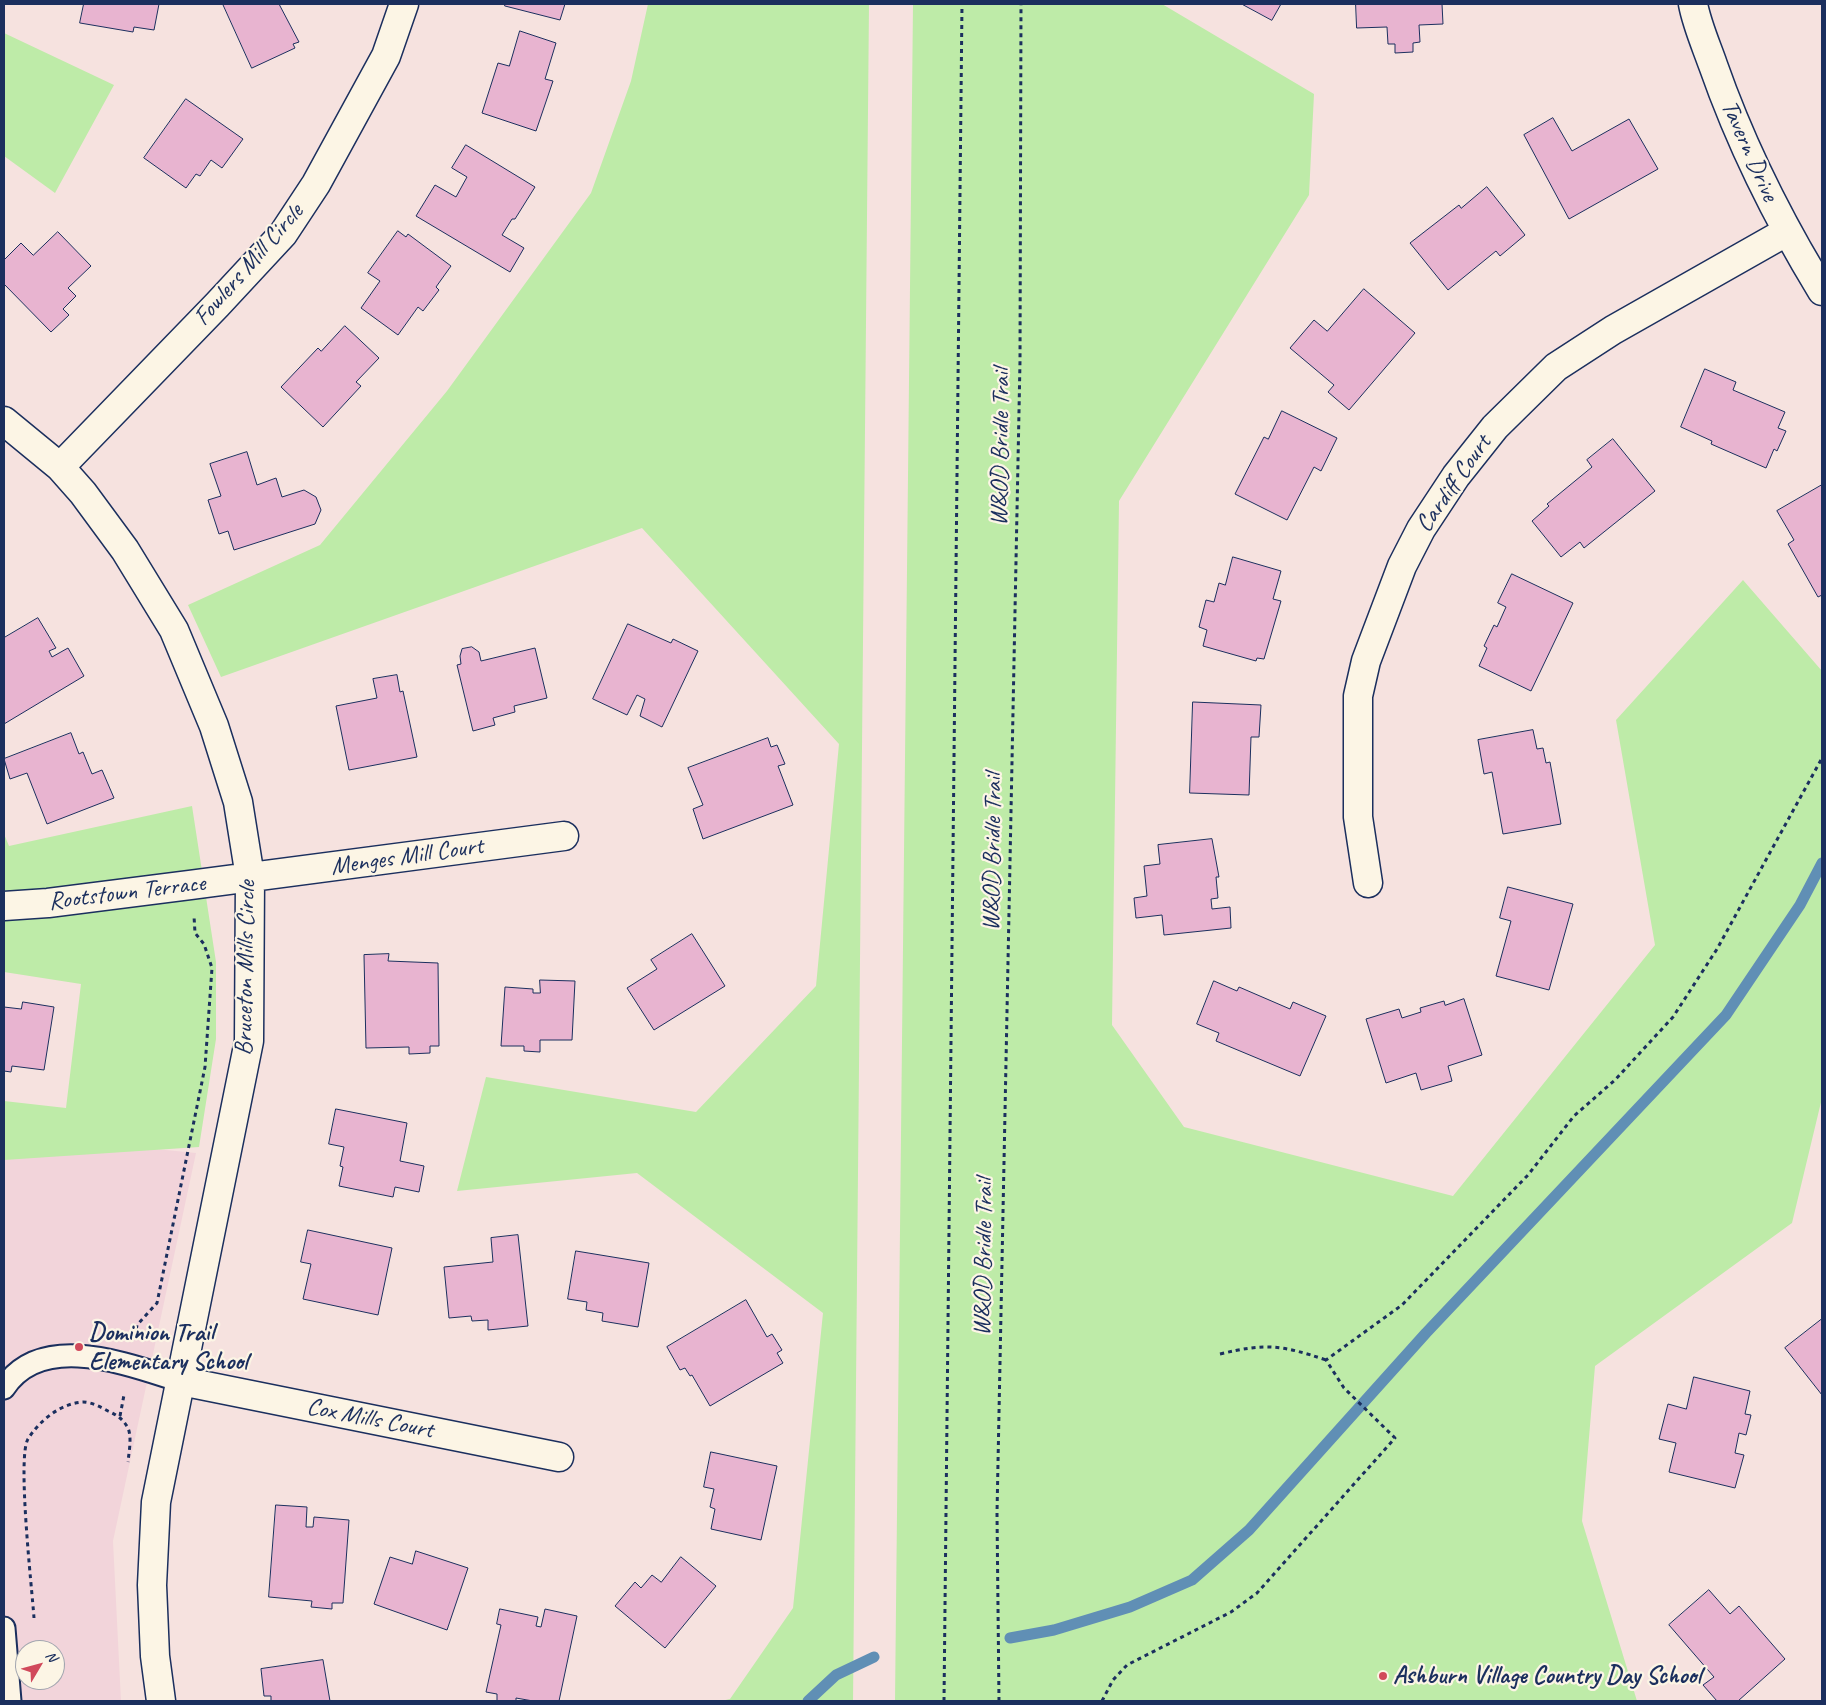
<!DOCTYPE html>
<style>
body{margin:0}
#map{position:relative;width:1826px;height:1705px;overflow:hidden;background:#f6e2df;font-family:Caveat,sans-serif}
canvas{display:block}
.frame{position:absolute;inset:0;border:5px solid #1b2f5e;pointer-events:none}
.north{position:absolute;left:15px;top:1640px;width:50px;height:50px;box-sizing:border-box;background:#fcf5e5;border:1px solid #a2a6af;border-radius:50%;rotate:53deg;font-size:14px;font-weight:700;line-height:20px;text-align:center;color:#1b2f5e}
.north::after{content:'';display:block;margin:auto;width:18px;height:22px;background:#d1495b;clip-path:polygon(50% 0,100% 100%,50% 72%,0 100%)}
</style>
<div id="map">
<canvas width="1826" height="1705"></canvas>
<div class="frame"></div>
<div class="north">N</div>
</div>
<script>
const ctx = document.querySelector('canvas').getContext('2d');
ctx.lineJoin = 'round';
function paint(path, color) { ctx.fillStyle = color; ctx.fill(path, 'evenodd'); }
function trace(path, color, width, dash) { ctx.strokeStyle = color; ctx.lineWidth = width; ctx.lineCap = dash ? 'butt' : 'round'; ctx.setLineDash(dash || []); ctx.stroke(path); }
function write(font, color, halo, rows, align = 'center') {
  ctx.font = font + ' Caveat,sans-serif'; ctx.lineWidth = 4.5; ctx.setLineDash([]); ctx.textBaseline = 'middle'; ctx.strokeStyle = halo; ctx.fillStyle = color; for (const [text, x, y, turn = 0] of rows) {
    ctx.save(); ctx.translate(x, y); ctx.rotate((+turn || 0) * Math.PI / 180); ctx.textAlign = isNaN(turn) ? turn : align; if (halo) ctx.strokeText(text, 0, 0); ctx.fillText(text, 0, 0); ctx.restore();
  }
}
const built = new Path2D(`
 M4,1134L196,1153L113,1541L121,1701H4ZM25,1650H55V1680H25Z`);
const green = new Path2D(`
 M648,4H869L853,1701H721L730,1699L793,1608L823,1313L637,1173L457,1191L486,1077L696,1112L816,986L839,744L642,528L221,677L188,605L320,545L447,391L591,193L631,81Z
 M913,4H1162L1314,94L1309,195L1119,501L1112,1025L1184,1127L1453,1196L1655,945L1616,720L1743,580L1822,671V1098L1792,1223L1595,1366L1582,1521L1637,1701H895Z
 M4,33L114,85L55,193L4,156Z
 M192,806L216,962V1039L199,1147L4,1160V1101L66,1108L81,984L4,972V834L9,846Z`);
const stream = new Path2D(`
 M1010,1638L1054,1630L1130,1607L1192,1580L1249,1530L1426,1333L1726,1015L1800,905L1822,863
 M808,1701L836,1675L874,1657`);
const building = new Path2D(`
 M84,4H159L154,30L134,27L133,32L80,23Z
 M223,4H279L299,42L293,44L295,48L252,68Z
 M505,4H565L560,20L505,6Z
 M1242,4H1281L1272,20Z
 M1356,4H1442L1443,24L1419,25L1420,42L1413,43V52L1395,53V44H1388L1387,27L1357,28Z
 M520,31L556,43L545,79L553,81L536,131L482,113L498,63L509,66Z
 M186,99L243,139L222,168L211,160L200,176L196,174L186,188L144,158Z
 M1553,118L1572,151L1629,119L1658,169L1569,219L1524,135Z
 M466,145L535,187L515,219H512L502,235L524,248L510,272L416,216L435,185L456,197L467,177L452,168Z
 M1487,187L1525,235L1500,256L1496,251L1448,290L1410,243L1459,205L1461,208Z
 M398,231L406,237L408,234L451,266L436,287L439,290L423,311L418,307L398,335L361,308L380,281L368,273Z
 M58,232L91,266L68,288L76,296L63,309L69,315L51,332L4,284V260L21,243L33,255Z
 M1364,289L1415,333L1349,410L1328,392L1334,385L1290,348L1314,320L1327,331Z
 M345,326L379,358L356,382L361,386L323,427L281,387L318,348L321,351Z
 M1705,369L1736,382L1733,390L1785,412L1778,428L1786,431L1777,451L1774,449L1766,468L1711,444L1712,441L1681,427Z
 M1282,411L1337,438L1321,471L1314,467L1287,520L1235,494L1264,437L1268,439Z
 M1613,439L1655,491L1584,548L1580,542L1561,557L1532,521L1549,506L1547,504L1592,467L1587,460Z
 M247,452L257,485L276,478L282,497L304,490L316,497L321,510L315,524L234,550L228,531L219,534L208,500L221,496L210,464Z
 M1822,485V595L1818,597L1788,544L1794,540L1777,511Z
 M1233,557L1281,571L1273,599L1281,601L1264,659L1257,658L1256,661L1203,646L1207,630L1199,627L1206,600L1214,602L1219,583L1225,585Z
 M1512,574L1573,603L1531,691L1479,666L1487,648L1484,646L1494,625L1497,627L1506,607L1498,603Z
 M38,618L56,648L49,651L52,657L68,648L84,676L4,724V638Z
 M628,624L671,643L673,639L698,651L662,727L640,716L645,699L637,695L627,715L593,699Z
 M472,647L479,652L481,661L535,648L547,698L514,706L515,712L493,718L495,725L473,731L457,665L461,664L460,656L462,649Z
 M397,675L400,692L403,691L417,757L349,770L336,706L377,698L373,679Z
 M1193,702L1261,705L1259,737H1251L1249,795L1190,793Z
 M1533,730L1537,749L1543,748L1546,763L1550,762L1561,824L1503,834L1492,772L1484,774L1478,740Z
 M71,733L79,754L83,752L92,774L102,770L114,798L47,824L27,773L10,779L4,759Z
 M768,738L771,747L777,745L785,764L778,766L793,805L703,839L693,809L703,805L688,768Z
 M1212,839L1219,877H1216L1218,898L1211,899L1212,909L1230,907L1231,928L1164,935L1162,915L1136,918L1134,898L1147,896L1144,866L1160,864L1158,845Z
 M1508,887L1573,904L1549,990L1496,976L1511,921L1500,918Z
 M692,934L725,986L654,1030L627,988L657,969L651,960Z
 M389,954L388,961L438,963L439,1046H430V1053L409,1054V1047L366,1048L364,955Z
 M540,980L575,981L572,1040H540V1052L524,1051V1046H501L505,987L533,989V993H540Z
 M1214,981L1237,991L1239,987L1290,1009L1293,1002L1326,1016L1300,1076L1216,1041L1219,1033L1197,1024Z
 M1464,999L1482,1055L1448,1066L1452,1081L1421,1090L1416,1073L1386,1083L1366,1019L1399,1009L1402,1018L1421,1012L1420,1008L1444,1001L1445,1005Z
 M23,1002L54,1007L44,1070L12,1066L11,1072L4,1071V1007L21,1009Z
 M336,1109L407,1123L400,1161L424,1166L419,1192L395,1187L393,1197L339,1186L343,1167L340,1166L344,1147L329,1144Z
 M308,1230L392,1248L378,1315L303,1299L311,1264L301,1262Z
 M518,1235L528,1326L488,1330V1320L472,1321L471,1316L449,1318L444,1267L493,1262L491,1238Z
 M576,1251L649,1263L638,1327L602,1321L603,1313L586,1310L587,1302L568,1299Z
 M746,1300L767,1337L772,1334L782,1350L777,1353L783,1363L710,1406L692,1375L690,1376L685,1368L680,1370L667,1347Z
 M1822,1319V1395L1785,1348Z
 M1694,1377L1750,1391L1745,1414L1751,1415L1746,1435L1739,1433L1735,1453L1744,1455L1735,1488L1669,1472L1676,1443L1659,1439L1668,1404L1686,1409Z
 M711,1452L777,1466L761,1540L711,1529L715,1509L710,1507L714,1489L704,1487Z
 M276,1505L307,1507L306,1527H313L314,1517L349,1520L343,1603H332V1609L311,1607L312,1601L269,1597Z
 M416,1551L468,1568L447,1630L374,1604L390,1557L412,1564Z
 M681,1557L716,1586L665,1648L615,1606L635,1582L641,1588L652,1575L661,1582Z
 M1709,1590L1730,1614L1739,1606L1785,1659L1738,1701H1717L1703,1685L1714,1677L1669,1625Z
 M500,1609L538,1617L536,1626L541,1627L545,1609L577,1616L559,1701H533L516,1698V1701H497V1694L486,1692L501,1625L497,1624Z
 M323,1660L330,1701H271V1696H264L261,1669Z`);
const path = new Path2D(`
 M135,1337L137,1325L157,1303L205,1067L212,968L204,944L195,933L194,916
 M1220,1354C1266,1343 1282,1345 1326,1360
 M120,1416L124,1395
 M34,1618C32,1589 17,1457 28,1439C39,1421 61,1403 83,1402C91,1402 101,1407 108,1411C117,1415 123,1419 128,1428C132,1438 129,1451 128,1462
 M944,1701L962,4
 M999,1701L997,1513L1020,361L1021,4
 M1102,1701L1113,1680L1127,1665L1231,1612L1257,1593L1395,1438L1344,1388L1326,1360L1402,1305L1528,1175L1574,1116L1615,1080L1673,1017L1717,949L1822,758`);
const service = new Path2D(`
 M4,1388C42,1330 129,1365 181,1381
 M4,1628L10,1701`);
const minor = new Path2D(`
 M1693,4C1697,25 1706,45 1713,65C1741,145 1778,219 1822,291
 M4,421L60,467L83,493L125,550L174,630L214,726L238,802L250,877L249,1041L156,1502L152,1585L155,1656L161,1701
 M60,467L217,305L283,234L316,184L386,56L404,4
 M1368,883L1358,817V696L1366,661L1402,566L1421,529L1456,476L1495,427L1556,367L1613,330L1786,232
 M4,906L48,903L190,885L564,836
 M181,1381L559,1457`);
const markers = [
 [79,1347,5,"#d1495b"],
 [1383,1676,5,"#d1495b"]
];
const streetNames = [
 ["Tavern Drive",1749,151,66],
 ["Fowlers Mill Circle",249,265,-49],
 ["W&OD Bridle Trail",1001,447,-89],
 ["Cardiff Court",1454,484,-55],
 ["W&OD Bridle Trail",993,852,-89],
 ["Menges Mill Court",407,857,-8],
 ["Rootstown Terrace",127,893,-7],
 ["Bruceton Mills Circle",246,968,-89],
 ["W&OD Bridle Trail",984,1257,-89],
 ["Cox Mills Court",370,1419,11]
];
const poiNames = [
 ["Dominion Trail",89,1333],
 ["Elementary School",89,1362],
 ["Ashburn Village Country Day School",1393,1676]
];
paint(built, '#f2d4da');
paint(green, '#beeba8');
trace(stream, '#608fb5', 11);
paint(building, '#e8b4d0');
trace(building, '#1b2f5e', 1);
trace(service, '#1b2f5e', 25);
trace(minor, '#1b2f5e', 31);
trace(path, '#1b2f5e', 3, [4, 4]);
trace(service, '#fcf5e5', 21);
trace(minor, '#fcf5e5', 28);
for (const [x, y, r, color] of markers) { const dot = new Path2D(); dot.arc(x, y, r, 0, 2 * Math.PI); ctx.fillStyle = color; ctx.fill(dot); trace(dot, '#fcf5e5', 2); }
write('25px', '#1b2f5e', '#fcf5e5', streetNames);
write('bold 25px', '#1b2f5e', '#fcf5e5', poiNames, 'left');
</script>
